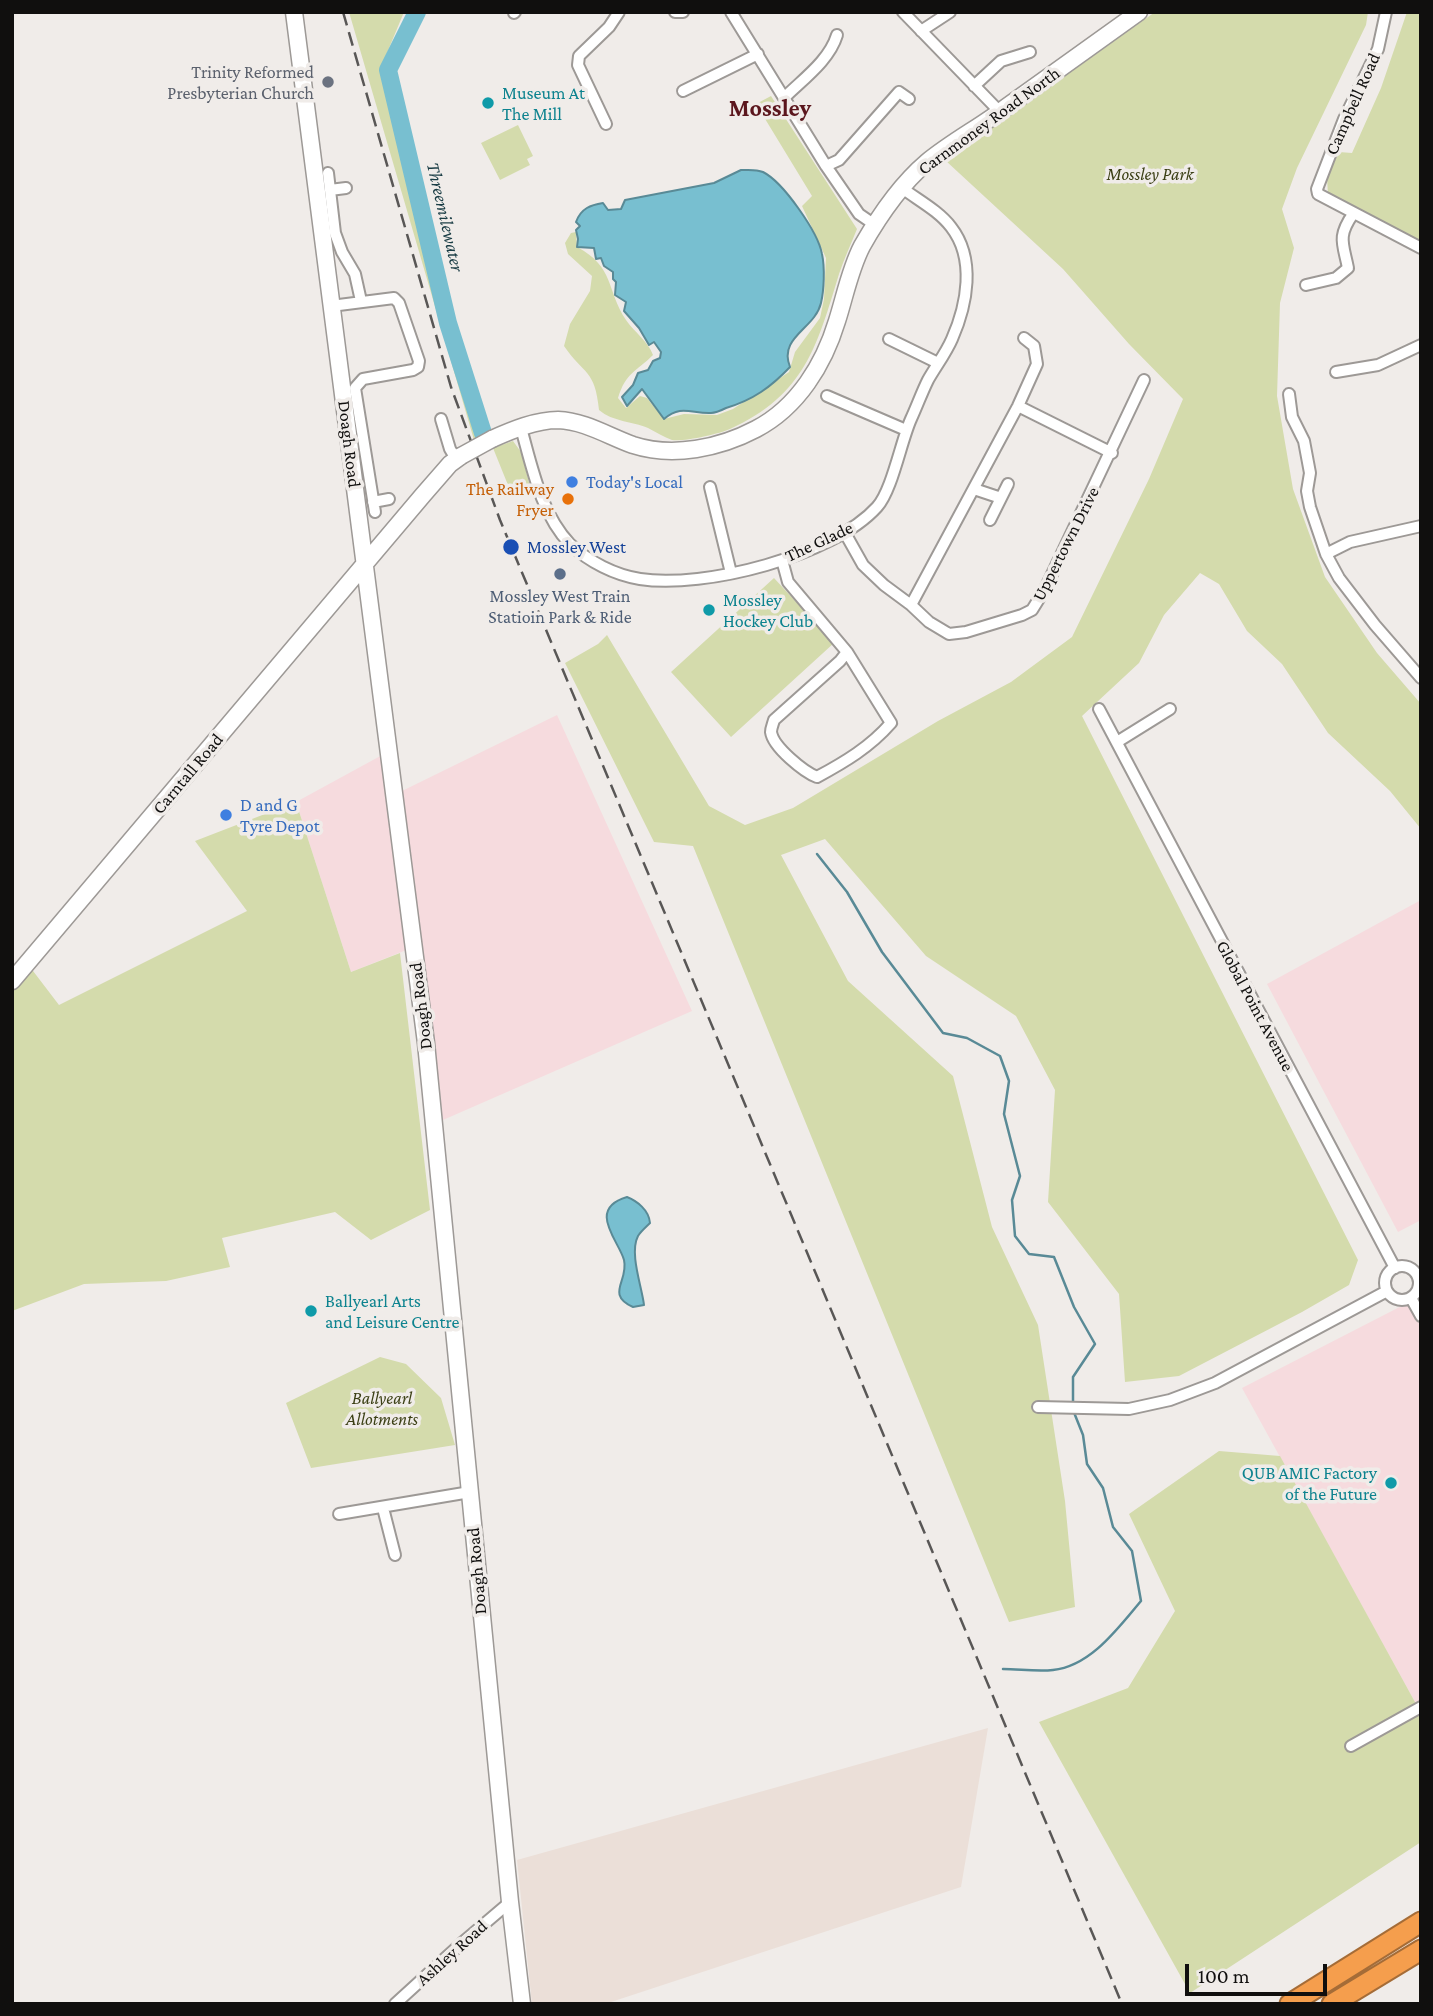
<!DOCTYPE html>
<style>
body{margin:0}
#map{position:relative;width:1433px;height:2016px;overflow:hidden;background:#f0ece9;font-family:"Crimson Pro",serif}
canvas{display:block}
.frame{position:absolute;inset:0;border:14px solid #100f0e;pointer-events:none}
.scale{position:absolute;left:1185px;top:1964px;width:142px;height:32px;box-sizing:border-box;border:4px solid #100f0e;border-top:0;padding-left:9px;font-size:21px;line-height:24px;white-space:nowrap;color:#100f0e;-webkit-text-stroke:5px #f0ece9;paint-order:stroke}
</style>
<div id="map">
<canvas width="1433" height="2016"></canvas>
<div class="frame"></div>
<div class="scale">100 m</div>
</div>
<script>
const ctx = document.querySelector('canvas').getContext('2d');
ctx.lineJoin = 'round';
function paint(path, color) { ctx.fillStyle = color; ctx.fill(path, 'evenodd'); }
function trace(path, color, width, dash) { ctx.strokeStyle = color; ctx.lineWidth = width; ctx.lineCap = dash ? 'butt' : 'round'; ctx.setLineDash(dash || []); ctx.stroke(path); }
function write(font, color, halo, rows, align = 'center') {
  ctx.font = font + ' "Crimson Pro",serif'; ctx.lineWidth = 7; ctx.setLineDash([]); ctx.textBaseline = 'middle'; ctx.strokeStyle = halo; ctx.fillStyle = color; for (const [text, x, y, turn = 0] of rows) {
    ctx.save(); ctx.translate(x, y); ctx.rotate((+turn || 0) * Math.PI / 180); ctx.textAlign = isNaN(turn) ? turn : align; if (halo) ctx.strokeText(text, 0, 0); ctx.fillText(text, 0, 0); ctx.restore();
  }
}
const built = new Path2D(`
 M988,1728L961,1887L605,2004H532L517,1860Z`);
const industrial = new Path2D(`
 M557,715L692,1011L443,1120L426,1051L414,947L351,972L296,802L384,754L402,791Z
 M1421,900V1220L1398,1232L1267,984Z
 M1421,1296V1713L1242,1388Z`);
const green = new Path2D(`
 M349,12H404L382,65L488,432L474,440Z
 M1155,12H1368L1366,25L1297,168L1282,209L1294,248L1280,303L1277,396L1293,489L1325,577L1377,653L1421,704V829L1390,791L1328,733L1282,664L1247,631L1219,584L1200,573L1164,615L1139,663L1082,716L1358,1260L1349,1285L1302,1312L1179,1376L1125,1382L1119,1294L1048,1202L1055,1090L1016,1016L926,956L825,839L781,855L848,981L953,1076L992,1227L1038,1325L1065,1501L1075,1607L1009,1622L693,846L654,842L565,663L598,644L607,635L709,806L745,825L793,808L938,721L1011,682L1072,637L1149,479L1183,399L1129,344L1063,269L946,161Z
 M1407,12H1421V243L1328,196L1327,177L1339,152L1352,153L1381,88Z
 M771,96L857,229C851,244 844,259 839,274C817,346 805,395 730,429C719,434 683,442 672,440C664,437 656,432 648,428C632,421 613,422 599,410C595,369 584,375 564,346L570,324L590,291L592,276L568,254L565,243L571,233L576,232L577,247C615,267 606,290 626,320C635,333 648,341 653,355C636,372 626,372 618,398L626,408L640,396L647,398L664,419L684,414L717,415L733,409L789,372L795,352L820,318L824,299L826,258L802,206L812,196L756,104Z
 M518,125L533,156L527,159L530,165L500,180L481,143Z
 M513,441L521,452L531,490L516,496L510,490L493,448Z
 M774,578L834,643L731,737L671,672Z
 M296,802L351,972L400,953L430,1210L371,1240L335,1212L222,1238L230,1267L166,1281L84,1284L12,1311V989L30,967L59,1005L247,911L195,841Z
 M380,1357L406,1364L441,1398L455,1445L311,1468L286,1403Z
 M1219,1451L1280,1456L1421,1713V1842L1190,1993L1039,1722L1128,1688L1175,1611L1129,1514Z`);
const water = new Path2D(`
 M741,170C748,170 756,169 763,172C783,182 818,232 822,254C825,268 824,290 821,303C815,329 778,337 790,367C771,387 753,400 726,408C722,410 716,413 711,413C692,414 681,404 664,419L642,389L627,406L622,397L633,385L638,373L648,370L653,361L660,358L661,352L654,342L649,345L639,328L624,311L626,302L615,295L616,282L613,279V272L604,266L601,258L596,259L594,248L577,247L578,239L576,230L580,226L576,222C581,208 591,205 603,203L608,210L621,209L625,200L714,183Z
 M627,1197C637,1201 649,1210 650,1223C646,1227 641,1231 638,1236C629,1253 642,1287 644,1305L633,1307C605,1294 629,1281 624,1260C619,1241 586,1209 627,1197Z`);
const stream = new Path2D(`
 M817,854L847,892L882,952L943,1033L967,1038L1000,1056L1009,1081L1004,1114L1020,1176L1012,1200L1015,1236L1029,1254L1054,1257L1074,1307L1095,1344L1073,1377V1403
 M1003,1669C1019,1669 1037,1672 1053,1670C1091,1666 1118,1628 1141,1601L1132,1551L1113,1527L1103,1488L1087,1464L1083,1435L1073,1410`);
const river = new Path2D(`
 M417,12L388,70L448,323L483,433`);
const street = new Path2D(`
 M675,12H683
 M731,12L826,166L859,214L875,225
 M903,12L1000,112
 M1386,12L1378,49L1344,119L1317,189L1318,194L1421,248
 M514,13L515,12
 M921,31L950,12
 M974,86L1001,61L1030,52
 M683,91L758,54
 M784,98C803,79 829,61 837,35
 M606,124L578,65L579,56L609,27L619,12
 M826,166L839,160L899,92L909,99
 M328,173L335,233L342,252L355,274L361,301
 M330,190L346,188
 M1306,285L1336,278L1348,268C1343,243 1337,237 1353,214
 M331,306L394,298L399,303L419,361L418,367L413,370L363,379L355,388L375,512
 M889,339L938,363
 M1336,372L1378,365L1421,345
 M1289,394L1292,417L1304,441L1310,473L1307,491L1310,507L1326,554L1339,578L1375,625L1421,678
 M827,396L906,430
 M1018,406L1112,453
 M441,419L450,449L456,459
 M521,428C532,467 541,514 570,544C589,562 615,575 640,579C704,589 833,556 877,507C892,491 901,441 911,419C917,406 922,392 928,380C936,366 946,353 952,339C967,305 976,259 951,227C939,211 918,200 902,188
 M710,487L731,573
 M974,489L1001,498
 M373,502L389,499
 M990,520L1008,484
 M845,533L863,565L884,585L911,605L929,622L949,634L966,632L1022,615L1032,610L1045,589L1144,380
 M1326,554L1350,542L1421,526
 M782,560L788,582L847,652L891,723C870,747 845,762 817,777C804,772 773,747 771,732C771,728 773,724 774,720L840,661L847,652
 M911,605L1018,406L1037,364L1034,346L1024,338
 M1099,709L1395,1268
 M1117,742L1170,709
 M1385 1283a17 17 0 1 1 34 0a17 17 0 1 1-34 0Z
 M1411,1298L1421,1316
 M1038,1407L1129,1409L1170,1400L1215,1383L1387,1291
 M383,1508L395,1555
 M339,1514L470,1492
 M1351,1746L1421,1707
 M395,2004L463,1942L510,1902`);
const secondary = new Path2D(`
 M294,12L426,1043L510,1902L522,2004
 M492,439C512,430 536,420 558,420C585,421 608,436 633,445C673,458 720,448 756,429C798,407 824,364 837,321C845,296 850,269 862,246C879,216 900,185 927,162C951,142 980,127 1005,108C1050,76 1094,44 1139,12
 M12,981L423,495L450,464L461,456`);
const highway = new Path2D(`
 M1290,2004L1421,1922
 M1332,2004L1421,1950`);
const rail = new Path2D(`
 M343,12L451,387L500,520L1122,2004`);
const secondaryBridge = new Path2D(`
 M461,456L492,439`);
const markers = [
 [328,82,7,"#6b7280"],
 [488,103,7,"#0f9aa8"],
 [572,482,7,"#3f7fe0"],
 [568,499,7,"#e8710a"],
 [511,547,9,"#1a4fb4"],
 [560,574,7,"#5c6f8a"],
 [709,610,7,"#0f9aa8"],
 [226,815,7,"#3f7fe0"],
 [311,1311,7,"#0f9aa8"],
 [1391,1483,7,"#0f9aa8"]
];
const worshipNames = [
 ["Trinity Reformed",314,72],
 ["Presbyterian Church",314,93]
];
const cultureNames = [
 ["Museum At",502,93],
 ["The Mill",502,114],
 ["Mossley",723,600],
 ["Hockey Club",723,621],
 ["Ballyearl Arts",325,1301],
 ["and Leisure Centre",325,1322],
 ["QUB AMIC Factory",1377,1473,"right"],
 ["of the Future",1377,1494,"right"]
];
const streetNames = [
 ["Campbell Road",1353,104,-66],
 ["Carnmoney Road North",989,121,-36],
 ["Doagh Road",349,444,83],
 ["The Glade",819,542,-25],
 ["Uppertown Drive",1066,544,-63],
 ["Carntall Road",188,774,-50],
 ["Doagh Road",421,1006,-97],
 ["Global Point Avenue",1255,1006,62],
 ["Doagh Road",477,1571,-95],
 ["Ashley Road",452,1953,-42]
];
const parkNames = [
 ["Mossley Park",1150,174],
 ["Ballyearl",382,1398],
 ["Allotments",382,1419]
];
const shopNames = [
 ["Today's Local",586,482],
 ["D and G",240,805],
 ["Tyre Depot",240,826]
];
const foodNames = [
 ["The Railway",554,489],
 ["Fryer",554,510]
];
const transitNames = [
 ["Mossley West",527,547]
];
const serviceNames = [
 ["Mossley West Train",560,596],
 ["Statioin Park & Ride",560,617]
];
const waterNames = [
 ["Threemilewater",445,217,77]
];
const districtNames = [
 ["Mossley",770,109]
];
paint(built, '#ebdfd8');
paint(industrial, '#f6dbde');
paint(green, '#d4dbac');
paint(water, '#78bfd0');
trace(water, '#598a96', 2);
trace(stream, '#598a96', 2.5);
trace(river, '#78bfd0', 18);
trace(street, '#9d9996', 14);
trace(secondary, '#9d9996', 19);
trace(highway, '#a56c37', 23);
trace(street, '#fff', 10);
trace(secondary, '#fff', 16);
trace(highway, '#f59e4d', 19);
trace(rail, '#595756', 2.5, [14, 7]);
trace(secondaryBridge, '#9d9996', 19, []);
trace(secondaryBridge, '#fff', 16);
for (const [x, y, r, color] of markers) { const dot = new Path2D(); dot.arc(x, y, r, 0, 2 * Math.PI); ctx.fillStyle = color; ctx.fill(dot); trace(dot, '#f0ece9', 2.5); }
write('18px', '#5b616d', '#f0ece9', worshipNames, 'right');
write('18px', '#0d838f', '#f0ece9', cultureNames, 'left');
write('18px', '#100f0e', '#f0ece9', streetNames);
write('italic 18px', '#3c4016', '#f0ece9', parkNames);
write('18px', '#366cbe', '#f0ece9', shopNames, 'left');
write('18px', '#c56008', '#f0ece9', foodNames, 'right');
write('18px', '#164399', '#f0ece9', transitNames, 'left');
write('18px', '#4e5e75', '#f0ece9', serviceNames);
write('italic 19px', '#1a3d45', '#f0ece9', waterNames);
write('bold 24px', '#5b161d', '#f0ece9', districtNames);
</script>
